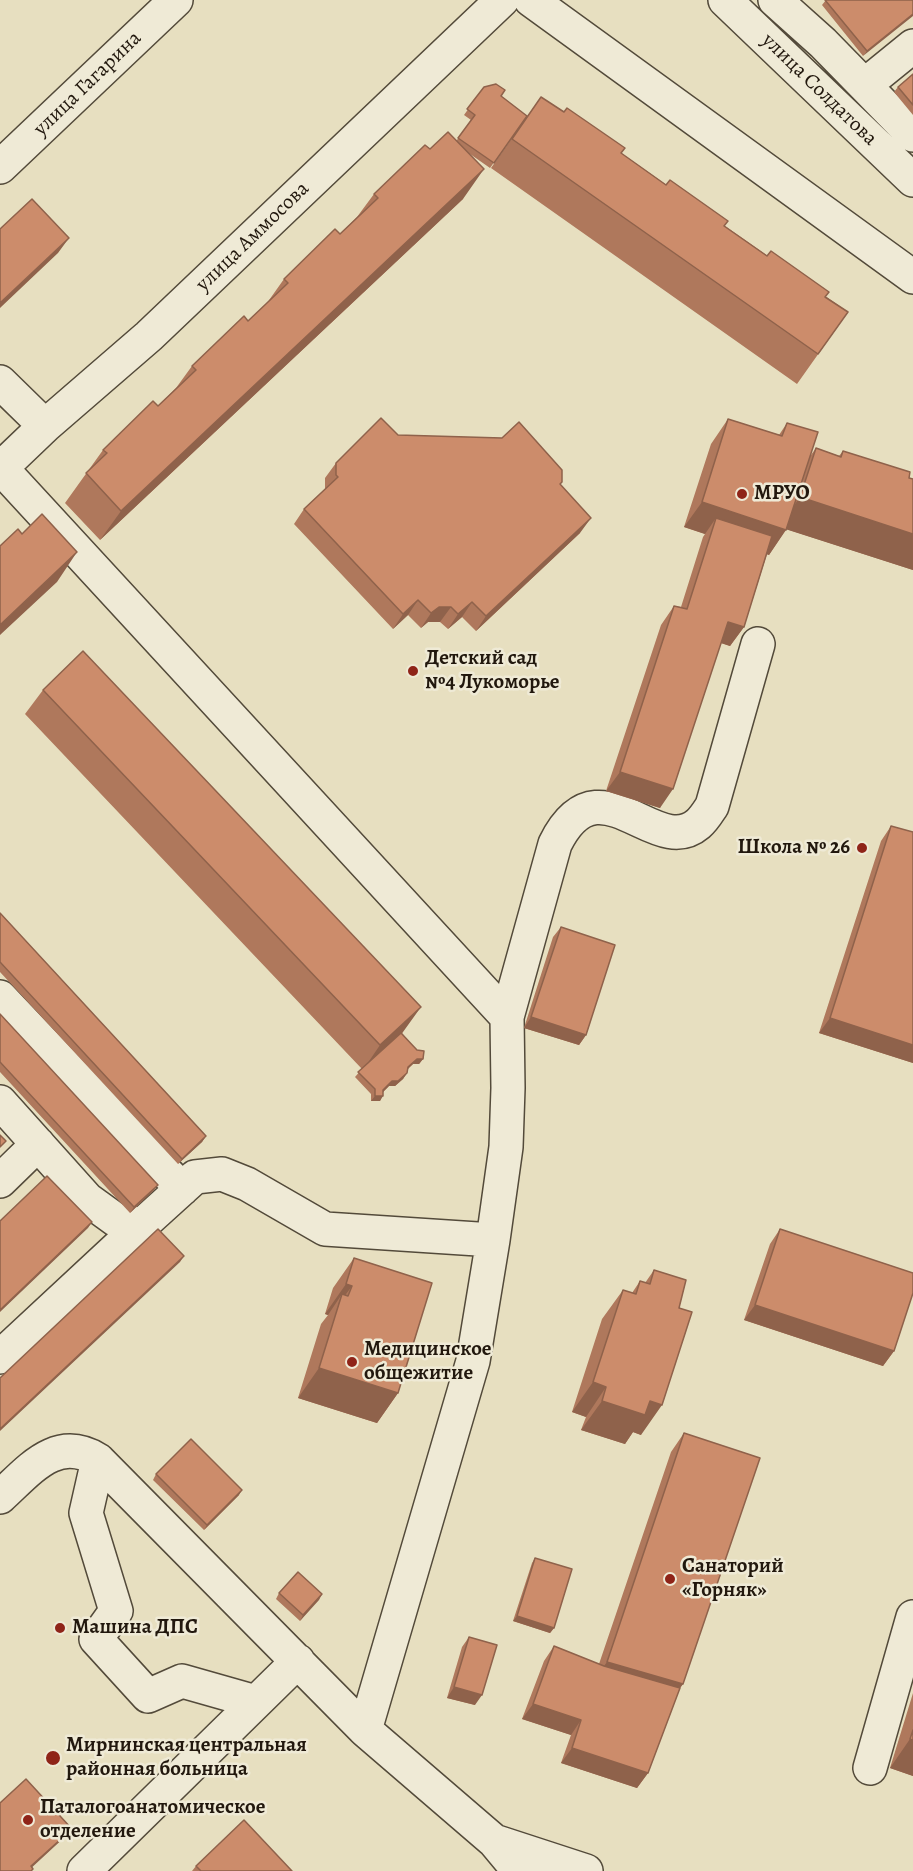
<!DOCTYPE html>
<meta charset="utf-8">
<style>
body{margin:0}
canvas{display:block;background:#e7dfc0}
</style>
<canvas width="913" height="1871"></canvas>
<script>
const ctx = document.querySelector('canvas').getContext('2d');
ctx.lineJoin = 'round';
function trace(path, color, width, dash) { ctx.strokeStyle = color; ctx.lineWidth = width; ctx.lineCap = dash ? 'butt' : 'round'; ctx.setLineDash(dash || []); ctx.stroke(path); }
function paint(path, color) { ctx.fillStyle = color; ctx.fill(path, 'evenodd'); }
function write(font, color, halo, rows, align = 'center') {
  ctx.font = font + ' Alegreya,serif'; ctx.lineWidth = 5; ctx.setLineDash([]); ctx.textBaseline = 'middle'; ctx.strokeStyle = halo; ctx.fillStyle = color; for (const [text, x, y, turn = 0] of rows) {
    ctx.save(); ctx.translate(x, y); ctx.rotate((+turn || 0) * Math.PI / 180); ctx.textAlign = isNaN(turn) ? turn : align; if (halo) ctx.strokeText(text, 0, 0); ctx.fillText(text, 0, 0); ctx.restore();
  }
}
const minor = new Path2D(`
 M531,0L913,277
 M725,0L913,180
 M775,0L823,43L913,135
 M865,85L913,46
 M0,167L176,0
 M0,382L45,426
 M1,468L507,1017L508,1088L506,1147L493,1240L473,1361L365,1730L494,1841L519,1871
 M0,469L45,426L149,336L502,0
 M0,997L182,1189
 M507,1017L555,844C599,755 655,861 698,824C704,819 708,812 712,806L758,644
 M0,1102L87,1199L116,1220L142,1225L195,1177L222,1174L247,1184L325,1229L493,1240
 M0,1181L38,1144
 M0,1357L142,1225
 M98,1460L86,1513L116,1611L96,1639L148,1696L182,1681L256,1702
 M0,1497C29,1471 56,1434 98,1460L365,1730
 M870,1768L913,1617
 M494,1841L586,1871
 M84,1871L298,1661`);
const wall = new Path2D(`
 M826,0H913L863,56L822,5Z
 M913,74V115L894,92L898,87Z
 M484,87L501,96L527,116L490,168L470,154L463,199L100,540L65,503L103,450L158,406L176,388L192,366L248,321L267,303L284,279L340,234L357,217L374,194L430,149L457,140L471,120L464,115Z
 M541,97L848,312L797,384L491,168Z
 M728,419L779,435L787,423L811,455L816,448L839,456L843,451L913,479V570L786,529L769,555L767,554L744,627L730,646L721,643L660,808L606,791L661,625L674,606L681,607L703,537L705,534L684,527L711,444Z
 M398,435L560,484L580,533L476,631L462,617L448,629L440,622H428L421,628L408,615L393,629L294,524L304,509L325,489V478L336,463Z
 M43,690L403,1032L402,1033L423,1059L419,1064H413L408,1069L407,1073L403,1079L395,1086H389L383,1092L380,1101H371V1094L355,1077L362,1069L25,714Z
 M891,826L913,1063L819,1033L881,841Z
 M0,913L206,1136L202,1142L178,1164L0,972Z
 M561,927L586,1035L579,1045L524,1028L553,937Z
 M0,1014L154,1190L130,1213L0,1072Z
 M780,1229L894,1351L883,1366L744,1320L770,1244Z
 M354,1258L398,1393L377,1423L298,1398L321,1324L328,1315L325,1314L333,1288Z
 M654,1270L641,1435L633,1432L625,1444L581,1430L586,1417L572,1412L602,1319L623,1290L632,1293L640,1281L645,1283Z
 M684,1433L683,1684L680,1688L648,1773L637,1788L561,1763L571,1735L522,1719L544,1661L554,1646L599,1664L671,1452Z
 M156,1474L239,1495L204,1530L153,1480Z
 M535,1558L554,1628L550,1633L513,1621L532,1563Z
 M279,1593L322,1594L300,1621L276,1599Z
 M469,1637L475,1705L447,1698L462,1647Z
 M913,1693V1776L890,1768Z
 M196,1866L292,1871H192Z`);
const shadedWall = new Path2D(`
 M913,14V16L863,56L867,51Z
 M484,169L463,199L100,540L121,511Z
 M69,238L58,253L0,308V303Z
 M800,497L913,534V570L779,527Z
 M702,502L786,530L769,555L711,536L716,518L705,534L684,527Z
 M591,518L580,533L476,631L486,616Z
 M77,552L57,582L0,635V625Z
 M418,600L408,615L393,629L403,614Z
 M472,602L462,617L448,629L458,614Z
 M439,607H451L440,622H428L421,628L431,613Z
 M728,622L744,627L730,646L715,641Z
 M620,772L673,789L660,808L606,791Z
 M421,1007L403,1032L363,1070L380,1045Z
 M531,1017L586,1035L579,1045L524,1028Z
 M830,1018L913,1045V1063L819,1033Z
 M417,1059H423L419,1064H413L404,1072L408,1067Z
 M407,1073L403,1079L395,1086H389L380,1095L383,1090L392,1081Z
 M375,1096H383L380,1101H371Z
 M206,1136L202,1142L178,1164L182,1159Z
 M158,1185L154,1190L130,1213L134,1207Z
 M92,1222L88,1228L0,1312V1310Z
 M184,1256L180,1262L0,1431V1429Z
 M346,1284L352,1286L338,1305L342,1294L328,1315L325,1314Z
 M755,1305L894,1351L883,1366L744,1320Z
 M319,1368L398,1393L377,1423L298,1398Z
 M593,1382L606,1387L586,1417L572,1412Z
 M602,1401H650L662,1405L641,1435L633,1432L625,1444L581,1430Z
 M242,1490L239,1495L204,1530L207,1525Z
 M322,1594L319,1600L300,1621L303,1615Z
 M517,1616L554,1628L550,1633L513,1621Z
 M607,1662L683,1684L669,1703L593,1681Z
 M454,1687L482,1695L475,1705L447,1698Z
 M533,1704L581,1720L571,1735L522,1719Z
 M910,1739L913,1740V1776L890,1768Z
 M572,1748L648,1773L637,1788L561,1763Z
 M72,1829L68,1834L28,1871L31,1866Z`);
const building = new Path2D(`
 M825,0H913V14L867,51Z
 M913,74V105L898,87Z
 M496,84L505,90L501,96L527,116L494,163L458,138L475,115L467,109L484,87Z
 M541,97L564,112L567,108L625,148L621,153L666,185L670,180L728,221L724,226L767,256L771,251L829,292L825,297L848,312L818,354L512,139Z
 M448,132L484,169L121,511L86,473L107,453L103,450L153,401L158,406L196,370L192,366L244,316L248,321L288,283L284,279L335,229L340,234L378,198L374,194L425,145L430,149Z
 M32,199L69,238L0,303V229Z
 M381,418L398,435L502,438L519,422L562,470V482L560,484L591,518L486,616L472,602L458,614L451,607H439L431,613L418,600L403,614L304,509L338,477L336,475V463Z
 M728,419L782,436L787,423L818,432L786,530L702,502Z
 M816,448L841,457L843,451L910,472L909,478L913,479V534L800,497Z
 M42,514L77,552L0,625V546L18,529L22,534Z
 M716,518L772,536L744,627L728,622L673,789L620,772L674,606L687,609Z
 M83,651L421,1007L380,1045L43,690Z
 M891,826L913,832V1045L830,1018Z
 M0,913L206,1136L182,1159L0,962Z
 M561,927L615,945L586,1035L531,1017Z
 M0,1014L158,1185L134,1207L0,1062Z
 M401,1033L417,1050L424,1051L423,1059H417L408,1067L407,1073L398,1081H392L383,1090V1096H375V1089L358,1072Z
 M0,1135L6,1141L0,1147Z
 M47,1176L92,1222L0,1310V1221Z
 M158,1229L184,1256L0,1429V1378Z
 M780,1229L913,1273V1293L894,1351L755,1305Z
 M354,1258L432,1283L398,1393L319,1368L342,1294L348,1296L352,1286L346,1284Z
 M654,1270L686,1280L679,1308L692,1312L662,1405L650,1401L645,1415L602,1401L606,1387L593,1382L623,1290L636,1294L640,1281L650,1284Z
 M684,1433L760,1458L683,1684L607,1662Z
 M191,1439L242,1490L207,1525L156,1474Z
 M535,1558L572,1569L554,1628L517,1616Z
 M298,1572L322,1594L303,1615L279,1593Z
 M469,1637L497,1645L482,1695L454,1687Z
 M554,1646L604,1666L680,1688L648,1773L572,1748L581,1720L533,1704Z
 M913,1730V1740L910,1739Z
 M26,1779L72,1829L31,1866L33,1869L31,1871H0V1803Z
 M244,1820L292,1871H201L196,1866Z`);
const markers = [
 [742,494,6,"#8f2418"],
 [413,671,6,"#8f2418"],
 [862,848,6,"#8f2418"],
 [352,1362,6,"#8f2418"],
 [670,1579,6,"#8f2418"],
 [60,1628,6,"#8f2418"],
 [53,1758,8,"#8f2418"],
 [28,1820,6,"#8f2418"]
];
const streetNames = [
 ["улица Гагарина",88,84,-44],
 ["улица Солдатова",819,90,44],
 ["улица Аммосова",253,237,-44]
];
const poiNames = [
 ["МРУО",754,494],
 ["Детский сад",425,659],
 ["№4 Лукоморье",425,683],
 ["Школа № 26",850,848,"right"],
 ["Медицинское",364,1350],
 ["общежитие",364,1374],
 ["Санаторий",682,1567],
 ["«Горняк»",682,1591],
 ["Машина ДПС",72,1628],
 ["Мирнинская центральная",66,1746],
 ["районная больница",66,1770],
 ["Паталогоанатомическое",40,1808],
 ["отделение",40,1832]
];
trace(minor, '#534a3a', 36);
trace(minor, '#efead6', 33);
paint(wall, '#af785c');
paint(shadedWall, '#8f624b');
paint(building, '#cc8c6b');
trace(building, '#8f624b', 1.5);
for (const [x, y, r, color] of markers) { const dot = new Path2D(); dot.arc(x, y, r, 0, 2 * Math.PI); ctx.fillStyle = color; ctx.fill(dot); trace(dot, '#efead6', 2); }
write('21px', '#22180e', '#efead6', streetNames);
write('bold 21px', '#22180e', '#efead6', poiNames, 'left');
</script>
